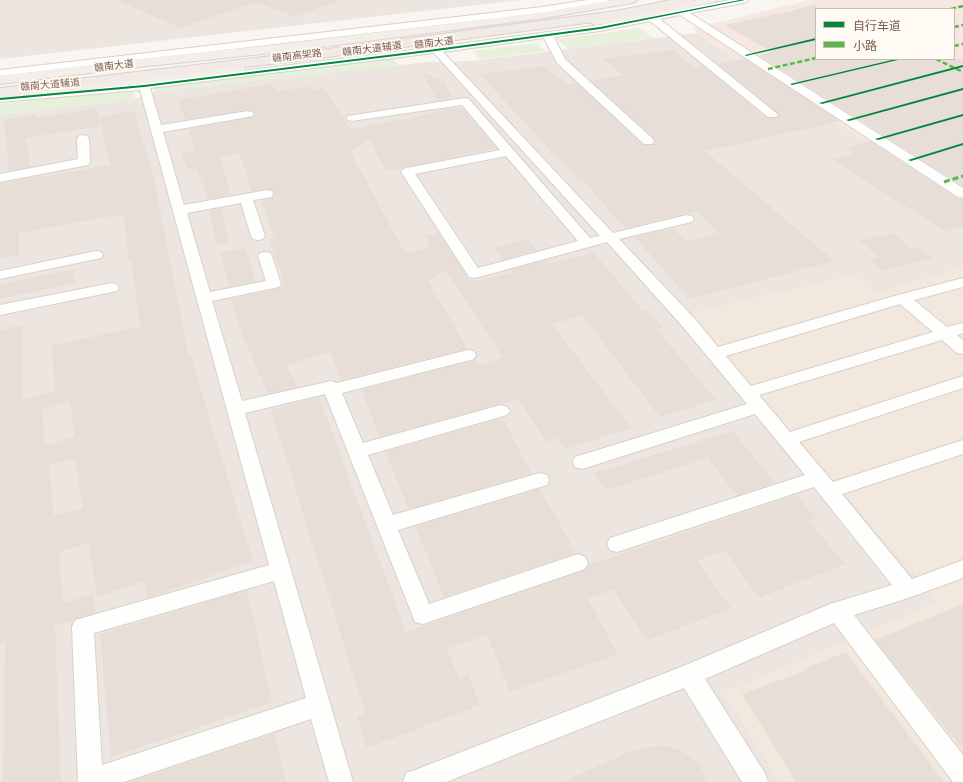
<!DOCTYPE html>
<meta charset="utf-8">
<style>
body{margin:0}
#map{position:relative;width:963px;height:782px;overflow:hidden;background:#f9f5f0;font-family:"Alegreya Sans","Noto Sans SC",sans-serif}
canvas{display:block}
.legend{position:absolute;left:815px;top:8px;width:140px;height:52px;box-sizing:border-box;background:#fffaf3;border:1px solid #cabbb1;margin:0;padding:5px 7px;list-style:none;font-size:12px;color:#7a5c4d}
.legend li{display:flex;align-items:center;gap:8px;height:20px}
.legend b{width:20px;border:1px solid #cabbb1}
</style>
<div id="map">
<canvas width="963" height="782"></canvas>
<ul class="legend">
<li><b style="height:5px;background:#00873e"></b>自行车道</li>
<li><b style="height:5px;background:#58b947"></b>小路</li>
</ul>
</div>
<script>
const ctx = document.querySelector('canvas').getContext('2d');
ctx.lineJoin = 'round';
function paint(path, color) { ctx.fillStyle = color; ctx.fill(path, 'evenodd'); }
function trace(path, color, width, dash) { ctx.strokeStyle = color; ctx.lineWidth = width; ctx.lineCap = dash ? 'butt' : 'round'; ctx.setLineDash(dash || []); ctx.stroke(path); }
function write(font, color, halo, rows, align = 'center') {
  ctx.font = font + ' "Alegreya Sans","Noto Sans SC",sans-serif'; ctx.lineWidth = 3.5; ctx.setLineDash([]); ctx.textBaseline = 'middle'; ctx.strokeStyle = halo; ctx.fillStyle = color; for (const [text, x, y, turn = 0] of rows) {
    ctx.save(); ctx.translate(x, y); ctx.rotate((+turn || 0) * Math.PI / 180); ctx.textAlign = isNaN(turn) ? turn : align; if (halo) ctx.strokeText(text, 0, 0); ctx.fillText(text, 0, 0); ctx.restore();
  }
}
const residential = new Path2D(`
 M963,268V782H780L725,693L937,602L688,314L854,275L875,294Z`);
const commercial = new Path2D(`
 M810,0H963V205L837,125L692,29ZM816,9H954V59H816Z`);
const industrial = new Path2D(`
 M0,0H521L0,59Z
 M697,33L963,205V268L875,294L854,275L689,314L938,602L725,693L780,782H0V115L135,99L156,91L428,62L471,61Z`);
const green = new Path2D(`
 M640,28L653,38L568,49L557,39Z
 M537,43L544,51L480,59L473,51Z
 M393,57L398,66L156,91L152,87Z
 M133,88L135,99L0,115V104Z`);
const building = new Path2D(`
 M117,0H337V1L295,17L256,2L180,28Z
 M816,4V59H963V186L760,56H762L760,55L772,52L725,25L795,10Z
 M673,50L694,68L704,67L767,118H776L780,115L718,64L745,59L840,121L705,151L834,261L689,299L635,237L673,228L686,242L720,234L697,211L627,228L623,224H621L581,178L578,179L563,164L480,74L545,66L551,73H553L567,85L577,83L643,145L652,146L655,142L653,137L591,81L624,75L602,59Z
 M422,73L443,80L453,98L438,101Z
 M272,84L276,92L308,86L310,90L323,88L351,129L444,111L443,109L462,108L497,148L387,171L369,140L350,151L405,253L431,247L425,236L439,233L468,278L475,281L512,273L510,270L545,260L548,264L594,253L643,311L648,310L663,328L656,329L716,400L660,417L583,316L552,324L631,428L566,449L558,438L546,442L519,399L380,437L361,390L475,360L478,365L503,358L445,270L428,281L468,349L342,380L330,352L286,365L297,387L268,394L242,334L231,299L284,287L282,281L283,280L269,239L274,238L261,200L272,198L274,194L273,191L267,189L252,191L239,152L220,158L231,195L208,199L196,168L187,169L181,153L196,150L188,129L248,118L253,117L256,114L253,111L248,110L185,120L178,100Z
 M97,108L100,126L26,138L31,167L9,171L4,120L36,115L37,118Z
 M134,111L154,178L189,357H191L253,561L147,598L144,581L97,597L88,543L59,552L63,603L93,594L95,613L55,626L61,782H3L5,642L0,644V330L22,325L23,399L55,391L52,346L140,326L131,259L129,260L123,214L19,233V255L0,259V184L32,177V178L110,165L99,117ZM70,402L75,437L45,445L42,410ZM75,458L83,508L54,516L49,465Z
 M870,141L957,198L963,199V226L946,232L832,159L854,153L846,148Z
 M221,208L230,242L217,244L209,210Z
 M892,233L912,249L919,247L933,258L883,271L869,260L879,257L860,241Z
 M528,239L537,250L503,260L494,247Z
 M246,248L255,282L229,287L221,252Z
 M73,269L75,283L0,299V284Z
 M319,397L406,632L585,570L589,565L796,495L816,518L808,521L845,564L759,598L725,551L697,561L731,608L646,641L615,591H613L612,590L588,599L618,654L510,692L487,635L447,649L459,678L468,675L480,705L367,748L357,716L365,713L271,410Z
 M502,418L532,474L409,509L385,452Z
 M733,431L775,483L737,496L708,458L606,490L595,473Z
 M540,489L576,553L444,597L416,528V526Z
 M247,590L272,702L111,757L100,634Z
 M963,604V750L875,640Z
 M846,652L944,782H796L742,694L805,671L804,669Z
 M275,733L286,782H132V781Z
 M666,746L682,751L698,762L709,782H562L629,752L647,747Z`);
const minor = new Path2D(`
 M587,0H609L604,3L542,13L0,76V70L542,7Z
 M730,0H749L744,3L690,13L963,188V198L958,197L680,15L660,19L776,113L778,115L776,117H768L650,21L600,31L554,37L565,59L652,138L654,141L652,144H644L557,63L544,38L443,52L613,233L687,215L692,216L694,219L692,222L619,239L695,319L718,347L898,295L963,278V287L914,300L947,327L963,323V333L957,335L963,340V354L957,353L942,340L759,395L790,432L963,376V388L799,442L833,482L963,440V454L842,494L912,579L963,560V578L908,598L854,615L963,755V782H953L834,623L705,679L765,773L768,782H742L684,688L446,782H403L406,773L415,770L681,667L830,604L892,585L814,487L617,552L610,550L607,544L610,538L805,475L755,414L582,469L575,467L573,462L575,457L747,404L683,327L607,242L479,277L474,278L469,277L401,172L403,169L407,168L500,150L462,105L352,121L348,120L346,118L348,116L465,98L469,99L590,238L600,236L434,53L150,88L161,125L248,111L252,112L254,114L252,116L248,117L163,132L184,205L267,190L272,191L273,194L272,197L253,200L265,236L263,239L258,240L253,239L251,236L241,203L187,213L210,292L266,281L258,256L260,253L265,252L270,253L272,256L281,284L279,287L274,288L212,301L242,401L331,381L337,383L468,350L474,351L476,355L474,359L342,393L363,443L501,405L507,407L510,411L507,415L368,455L393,515L540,473L547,475L549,480L547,485L398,530L429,604L578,554L585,557L588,563L585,569L423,624L415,622L325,394L245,413L353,782H329L311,719L124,782H78L72,627L75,620L269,565L140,90L0,102V96L144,83L436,47L600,25ZM506,156L578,241L478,268L415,174ZM900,304L933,332L751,386L726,356ZM274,581L306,698L102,765L94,633Z
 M83,135L87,136L89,139L90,162L88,165L0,182V174L78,159L77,139L79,136Z
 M96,251L101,252L103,255L101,258L0,279V271Z
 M112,283L117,285L119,288L117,291L0,315V305Z`);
const major = new Path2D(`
 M612,0H638L632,3L545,18L291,51L130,68L0,84V76L130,60L291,43L545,12Z
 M696,0H717L715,2L643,18L595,25L591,23L589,21L591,19L595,17L643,12Z
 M239,64L244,65L245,68L244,71L0,100V92Z`);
const highway = new Path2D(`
 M671,0H694L692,2L688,4L616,19L297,61L0,96V88L297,53L616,11Z`);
const quietFar1 = new Path2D(`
 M951,9L963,6
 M954,27L963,25
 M954,46L963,44
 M936,59L963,72
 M768,69L816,58`);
const quiet = new Path2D(`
 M944,182L963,176`);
const cycleway = new Path2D(`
 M740,0H745L600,29L436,51L144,87L0,100V98L144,85L436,49L600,27Z
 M816,38V40L746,56L745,55Z
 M896,59H902L792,85L790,84Z
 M963,65V67L822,104L819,103Z
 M963,88V90L849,121L846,120Z
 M963,114V116L878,140L875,139Z
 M963,143V145L911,161L908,160Z`);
const farStreetnames = [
 ["赣南大道",434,43,-7],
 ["赣南大道辅道",372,49,-7],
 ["赣南高架路",297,56,-7],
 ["赣南大道",114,66,-7],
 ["赣南大道辅道",50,85,-5]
];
paint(residential, '#f2e8de');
paint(commercial, '#f6e8e1');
paint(industrial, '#ede5e0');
paint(green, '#e7f0db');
paint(building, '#e6ded7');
trace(minor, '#d7d1cb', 2);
trace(major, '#dad1cc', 2);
trace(highway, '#dad1cc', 2);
paint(minor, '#fefefd');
paint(major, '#f3eee8');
paint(highway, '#f2eae7');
trace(quietFar1, '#58b947', 2.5, [5, 2.5]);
trace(quiet, '#58b947', 3, [6, 3]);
paint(cycleway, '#00873e');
write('10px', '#7a5c4d', '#fffaf3', farStreetnames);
</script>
